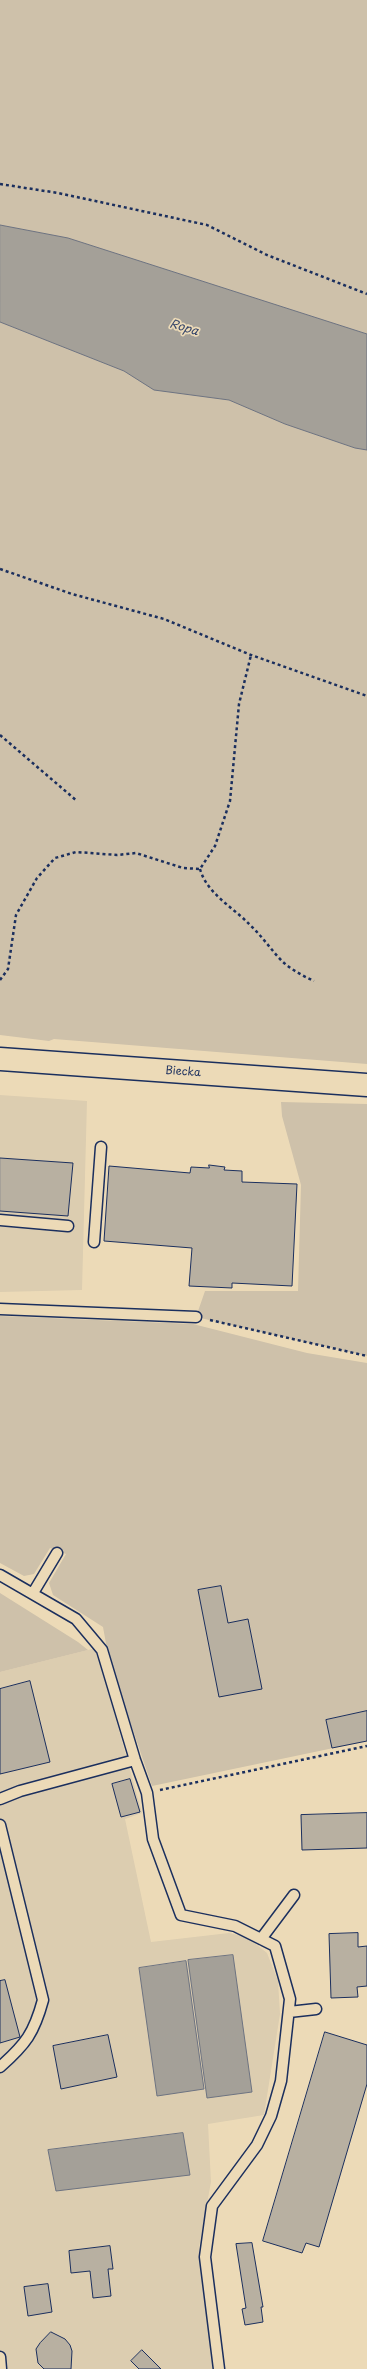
<!DOCTYPE html>
<style>
body{margin:0}
canvas{display:block;background:#ecdab7}
</style>
<canvas width="367" height="2369"></canvas>
<script>
const ctx = document.querySelector('canvas').getContext('2d');
ctx.lineJoin = 'round';
function paint(path, color) { ctx.fillStyle = color; ctx.fill(path, 'evenodd'); }
function trace(path, color, width, dash) { ctx.strokeStyle = color; ctx.lineWidth = width; ctx.lineCap = dash ? 'butt' : 'round'; ctx.setLineDash(dash || []); ctx.stroke(path); }
function write(font, color, halo, rows, align = 'center') {
  ctx.font = font + ' "Playpen Sans",sans-serif'; ctx.lineWidth = 3.5; ctx.setLineDash([]); ctx.textBaseline = 'middle'; ctx.strokeStyle = halo; ctx.fillStyle = color; for (const [text, x, y, turn = 0] of rows) {
    ctx.save(); ctx.translate(x, y); ctx.rotate((+turn || 0) * Math.PI / 180); ctx.textAlign = isNaN(turn) ? turn : align; if (halo) ctx.strokeText(text, 0, 0); ctx.fillText(text, 0, 0); ctx.restore();
  }
}
const built = new Path2D(`
 M0,1095L87,1101L82,1290L0,1292Z
 M96,1648L142,1813L125,1819L151,1942L229,1933L247,1937L267,1953L278,1981L280,2014L264,2115L208,2124L211,2182L199,2247L214,2369H0V1672Z`);
const green = new Path2D(`
 M0,0H367V334L68,238L0,225Z
 M0,322L124,371L154,389L229,400L285,424L355,448L367,450V1064L54,1039L49,1041L0,1035Z
 M281,1102L367,1104V1356L196,1317L205,1291H298L301,1185L282,1116Z
 M0,1316L193,1324L307,1353L367,1363V1741L152,1786L109,1660L103,1627L53,1595L49,1583L66,1554L50,1548L34,1574L24,1576L0,1563Z
 M0,1593L78,1642L88,1650L0,1672Z`);
const water = new Path2D(`
 M0,225L68,238L367,334V450L355,448L285,424L229,400L154,390L124,371L0,322Z
 M233,1955L252,2092L207,2098L188,1960Z
 M186,1961L204,2089L157,2096L139,1968Z
 M183,2133L190,2175L56,2191L48,2150Z`);
const building = new Path2D(`
 M0,1158L73,1163L68,1216L0,1211Z
 M209,1165L225,1167L224,1170L242,1171V1182L297,1184L292,1286L232,1283V1288L189,1286L192,1248L104,1241L109,1166L190,1173L191,1167L209,1168Z
 M221,1586L228,1623L248,1619L262,1689L219,1697L198,1590Z
 M30,1681L50,1762L0,1774V1689Z
 M367,1711V1741L332,1748L326,1720Z
 M130,1779L140,1812L121,1817L112,1784Z
 M367,1813V1848L302,1850L301,1815Z
 M358,1933V1947L367,1946V1986L357,1987L358,1997L331,1998L329,1934Z
 M5,1980L20,2037L0,2043V1981Z
 M325,2032L367,2045V2084L319,2247L306,2243L302,2253L263,2241Z
 M108,2035L117,2077L61,2089L53,2046Z
 M252,2243L263,2307H261L263,2322L245,2325L242,2309L246,2308L236,2244Z
 M110,2246L113,2269H108L111,2296L93,2298L90,2271L71,2273L69,2251Z
 M48,2284L52,2312L28,2316L24,2287Z
 M51,2332L65,2339L70,2345L72,2351L71,2369H44L38,2363L36,2349L40,2343Z
 M142,2350L161,2369H139L131,2361Z`);
const path = new Path2D(`
 M0,184L58,193L207,225L267,255L367,294
 M0,569L72,594L164,619L251,655L367,696
 M0,735L77,801
 M200,869C207,894 233,907 250,925C262,936 271,950 283,962C292,970 303,976 314,981
 M0,980L8,969L16,915L37,878L55,858L76,852L117,855L136,853L183,868L200,869L215,846L230,801L239,704L251,655
 M210,1320L367,1356
 M160,1790L367,1746`);
const lane = new Path2D(`
 M0,1220L68,1226
 M94,1242L101,1147
 M0,1309L196,1317
 M0,1575L76,1619L102,1650L135,1760L147,1793L153,1839L181,1915L235,1926L275,1946L290,1999L281,2081L271,2116L257,2145L212,2206L205,2257L219,2369
 M33,1593L57,1553
 M0,1799L20,1791L135,1760
 M0,1825L43,2000C34,2033 26,2044 0,2067
 M261,1939L294,1895
 M289,2012L316,2009
 M0,2357L1,2369`);
const primary = new Path2D(`
 M0,1059L367,1085`);
const streetNames = [
 ["Biecka",183,1072,4]
];
const waterNames = [
 ["Ropa",184,328,17]
];
paint(built, '#dccdb0');
paint(green, '#cec1aa');
paint(water, '#a4a098');
trace(water, '#6d7381', 1);
paint(building, '#b8b0a1');
trace(building, '#1b2f5e', 1);
trace(lane, '#1b2f5e', 13);
trace(primary, '#1b2f5e', 25);
trace(path, '#1b2f5e', 2.5, [3, 3]);
trace(lane, '#ecdab7', 10);
trace(primary, '#ecdab7', 22);
write('11px', '#1b2f5e', '#ecdab7', streetNames);
write('italic 12px', '#36466a', '#ecdab7', waterNames);
</script>
